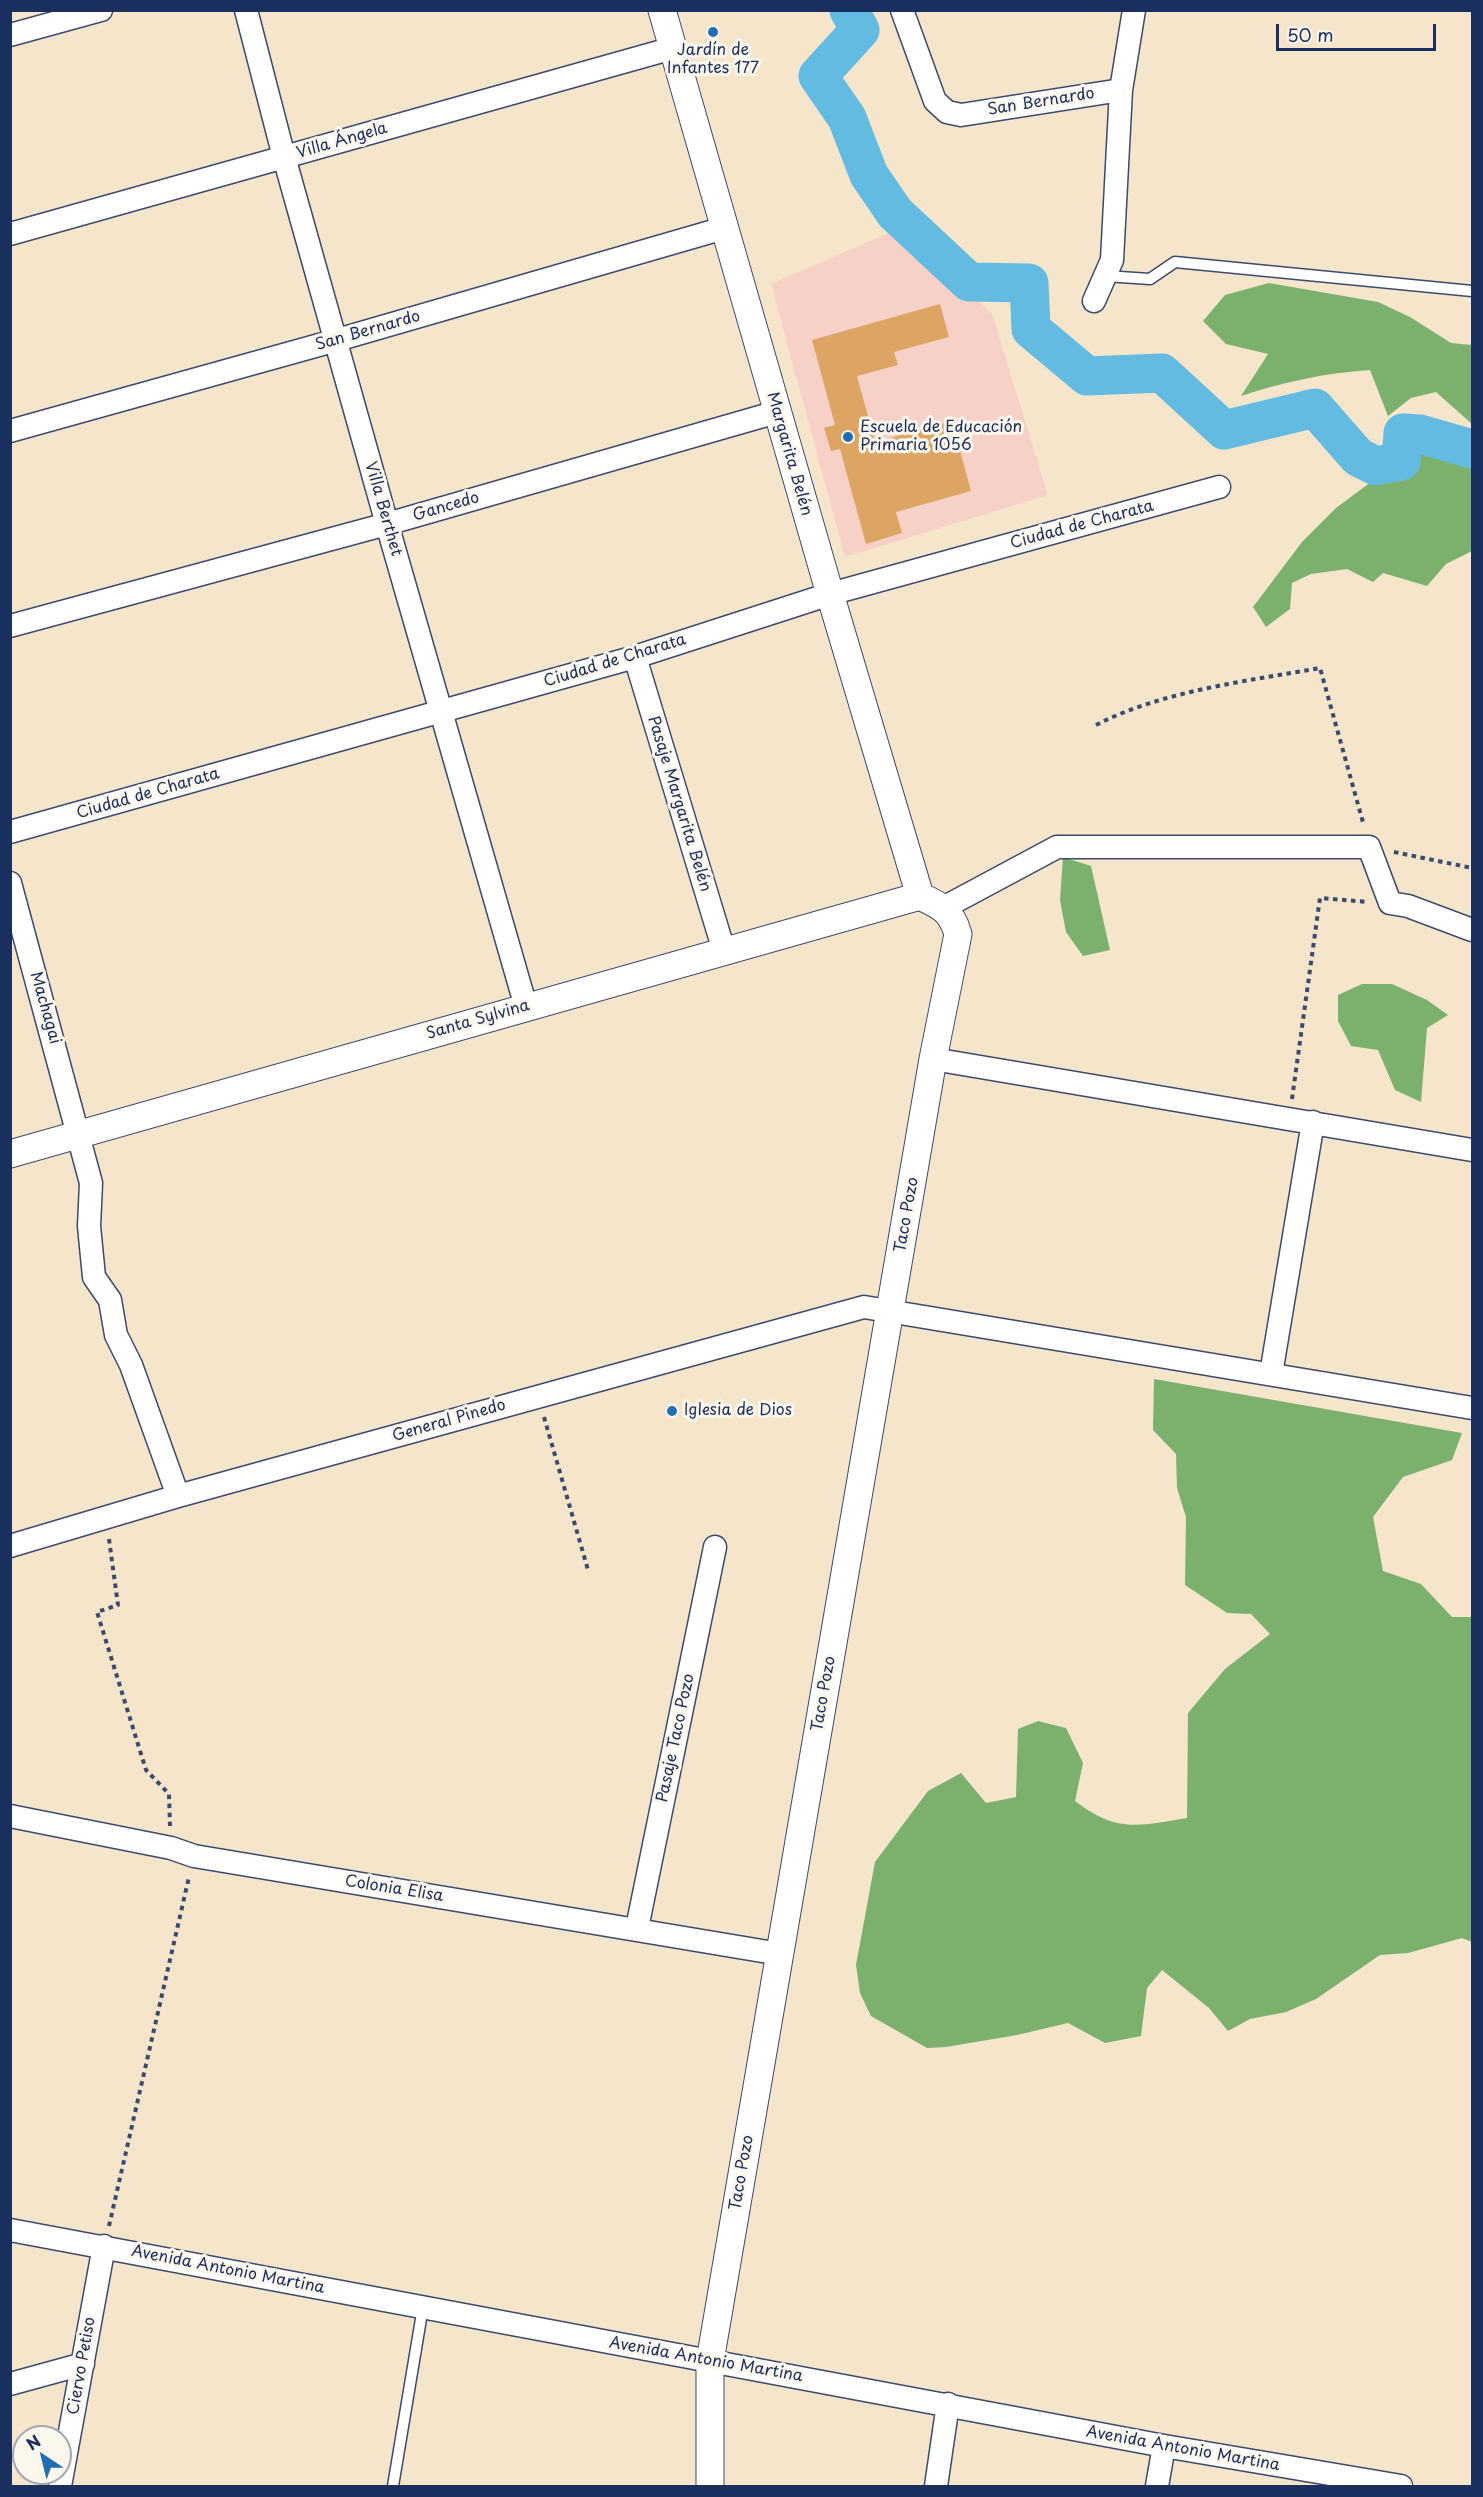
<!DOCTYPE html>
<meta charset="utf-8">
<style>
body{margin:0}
#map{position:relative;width:1483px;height:2497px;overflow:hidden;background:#f4e5cb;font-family:"Playpen Sans",sans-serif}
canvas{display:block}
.frame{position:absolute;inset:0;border:12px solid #1b2f5e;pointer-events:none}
.north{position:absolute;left:12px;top:2425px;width:60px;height:60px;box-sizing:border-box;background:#fbf7ec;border:2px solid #a1a7b3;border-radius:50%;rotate:325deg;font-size:16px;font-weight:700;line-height:24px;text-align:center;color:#1b2f5e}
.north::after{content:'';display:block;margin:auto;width:21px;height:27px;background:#1f6fb2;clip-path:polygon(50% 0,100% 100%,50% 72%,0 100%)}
.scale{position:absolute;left:1276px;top:24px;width:160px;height:27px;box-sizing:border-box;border:3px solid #1b2f5e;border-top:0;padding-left:8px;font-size:18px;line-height:21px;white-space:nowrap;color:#1b2f5e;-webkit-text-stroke:4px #fbf7ec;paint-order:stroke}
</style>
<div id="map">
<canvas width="1483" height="2497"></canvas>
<div class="frame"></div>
<div class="north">N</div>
<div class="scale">50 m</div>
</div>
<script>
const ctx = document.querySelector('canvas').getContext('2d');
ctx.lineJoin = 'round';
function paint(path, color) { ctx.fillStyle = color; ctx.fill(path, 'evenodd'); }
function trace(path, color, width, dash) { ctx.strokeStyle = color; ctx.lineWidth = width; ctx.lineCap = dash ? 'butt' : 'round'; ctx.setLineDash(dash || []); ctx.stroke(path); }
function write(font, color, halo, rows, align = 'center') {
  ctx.font = font + ' "Playpen Sans",sans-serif'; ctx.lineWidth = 6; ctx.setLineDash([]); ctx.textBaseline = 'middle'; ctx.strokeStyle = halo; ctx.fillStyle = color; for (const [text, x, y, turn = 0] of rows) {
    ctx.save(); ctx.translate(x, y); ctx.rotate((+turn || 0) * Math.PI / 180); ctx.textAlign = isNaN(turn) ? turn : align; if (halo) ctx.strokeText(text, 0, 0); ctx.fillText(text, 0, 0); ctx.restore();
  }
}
const built = new Path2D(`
 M898,229L992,314L1048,495L845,557L771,284Z`);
const forest = new Path2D(`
 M1269,283L1378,302L1410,317L1451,343L1472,345V424L1436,392L1411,398L1388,416L1370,370C1325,373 1283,382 1241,396L1268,354L1226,344L1203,321L1225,295Z
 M1423,444L1436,446L1472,464V551L1446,564L1427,586L1383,573L1373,582L1347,569L1311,574L1292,583L1290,609L1266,627L1253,607L1302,542L1336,508L1383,473L1408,465Z
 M1063,857L1091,866L1110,950L1083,956L1066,932L1060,900Z
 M1362,984H1392L1427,1000L1448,1015L1427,1028L1421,1102L1395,1090L1378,1050L1351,1046L1338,1021V995Z
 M1154,1379L1462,1433L1452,1460L1403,1477L1373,1517L1383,1571L1421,1584L1452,1617H1472V1942L1462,1938L1408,1953L1380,1955L1316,1999L1286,2012L1250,2019L1228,2031L1209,2008L1162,1970L1147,1988L1141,2036L1105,2043L1068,2023L1017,2035L946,2047L927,2048L871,2016L860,1993L856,1965L875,1862L928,1791L961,1773L986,1803L1016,1797L1018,1729L1038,1721L1066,1728L1083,1763L1075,1801C1117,1833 1138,1826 1187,1818L1188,1713L1225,1669L1270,1634L1251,1614L1227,1613L1185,1585L1186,1517L1177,1488L1176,1454L1153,1430Z`);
const river = new Path2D(`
 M849,10L860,30L818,76L847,118L869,175L895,213L969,282L1029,283L1031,329L1087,376L1162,373L1224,430L1315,408L1358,457L1376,466L1401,461L1403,433L1420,434L1472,449`);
const building = new Path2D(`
 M940,304L949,337L894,352L898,365L857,376L875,442L952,421L971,491L896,512L902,533L866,544L840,449L831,451L824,428L835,425L812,340Z`);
const path = new Path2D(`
 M1096,725C1162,691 1247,681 1320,668L1364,826
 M1394,852L1472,868
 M1292,1099L1320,898L1368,902
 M544,1417L588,1570
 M109,1539L118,1605L97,1612L146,1770L169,1794L170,1826
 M109,2226L189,1877`);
const service = new Path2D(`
 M1105,276L1150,279L1175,262L1472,291
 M393,2486L423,2307`);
const minor = new Path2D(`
 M246,10L284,157L387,524L526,1007
 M902,10L935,101L947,112L961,115L1121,90
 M10,35L101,10
 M10,234L673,48
 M1094,301L1112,260L1121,90L1134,10
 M10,431L337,340L724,228
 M10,626L387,524L777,412
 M635,657L724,951
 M10,832L635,657L830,594L1219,487
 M10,883L91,1183L89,1226L94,1277L110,1300L116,1335L131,1365L178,1496
 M945,907L1057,847H1369L1390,903L1408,906L1472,930
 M933,1059L1472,1150
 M1271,1374L1313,1122
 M10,1546L178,1496L864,1307L1472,1408
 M10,1816L171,1848L194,1856L780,1954
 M637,1928L715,1547
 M10,2230L1164,2446L1401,2486
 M10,2384L83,2364
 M60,2486L104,2246
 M936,2486L948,2404
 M1157,2486L1164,2446`);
const tertiary = new Path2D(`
 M662,10L830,594L920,896
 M10,1154L920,896C941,906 951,910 958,934L933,1059L710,2361V2486`);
const markers = [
 [713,32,6,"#1f6fb2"],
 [848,437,6,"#1f6fb2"],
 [672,1411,6,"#1f6fb2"]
];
const poiNames = [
 ["Jardín de",713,51,"center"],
 ["Infantes 177",713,69,"center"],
 ["Escuela de Educación",860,428],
 ["Primaria 1056",860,446],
 ["Iglesia de Dios",684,1411]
];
const streetNames = [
 ["San Bernardo",1041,102,-9],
 ["Villa Ángela",342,141,-16],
 ["San Bernardo",368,331,-16],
 ["Margarita Belén",789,454,74],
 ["Gancedo",446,507,-16],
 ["Villa Berthet",383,509,74],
 ["Ciudad de Charata",1082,525,-15],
 ["Ciudad de Charata",615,661,-17],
 ["Ciudad de Charata",148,794,-16],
 ["Pasaje Margarita Belén",679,804,73],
 ["Machagai",45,1008,74],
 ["Santa Sylvina",478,1020,-16],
 ["Taco Pozo",907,1215,-80],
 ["General Pinedo",449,1421,-16],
 ["Taco Pozo",824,1694,-80],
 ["Pasaje Taco Pozo",676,1738,-78],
 ["Colonia Elisa",394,1889,9],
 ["Taco Pozo",742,2173,-80],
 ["Avenida Antonio Martina",228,2270,11],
 ["Avenida Antonio Martina",706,2360,10],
 ["Ciervo Petiso",82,2366,-80],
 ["Avenida Antonio Martina",1183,2449,10]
];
paint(built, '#f7d1c7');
paint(forest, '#7cb16d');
trace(river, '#64bbe1', 39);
paint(building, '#dda563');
trace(service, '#3c4a6e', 13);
trace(minor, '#3c4a6e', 25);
trace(tertiary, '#3c4a6e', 29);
trace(path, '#3c4a6e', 4, [4.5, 4.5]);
trace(service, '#fff', 10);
trace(minor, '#fff', 22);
trace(tertiary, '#fff', 27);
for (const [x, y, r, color] of markers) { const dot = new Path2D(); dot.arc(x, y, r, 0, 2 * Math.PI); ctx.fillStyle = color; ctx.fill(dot); trace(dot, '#fbf7ec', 2); }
write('16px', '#1b2f5e', '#fbf7ec', poiNames, 'left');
write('16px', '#1b2f5e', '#fbf7ec', streetNames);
</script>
